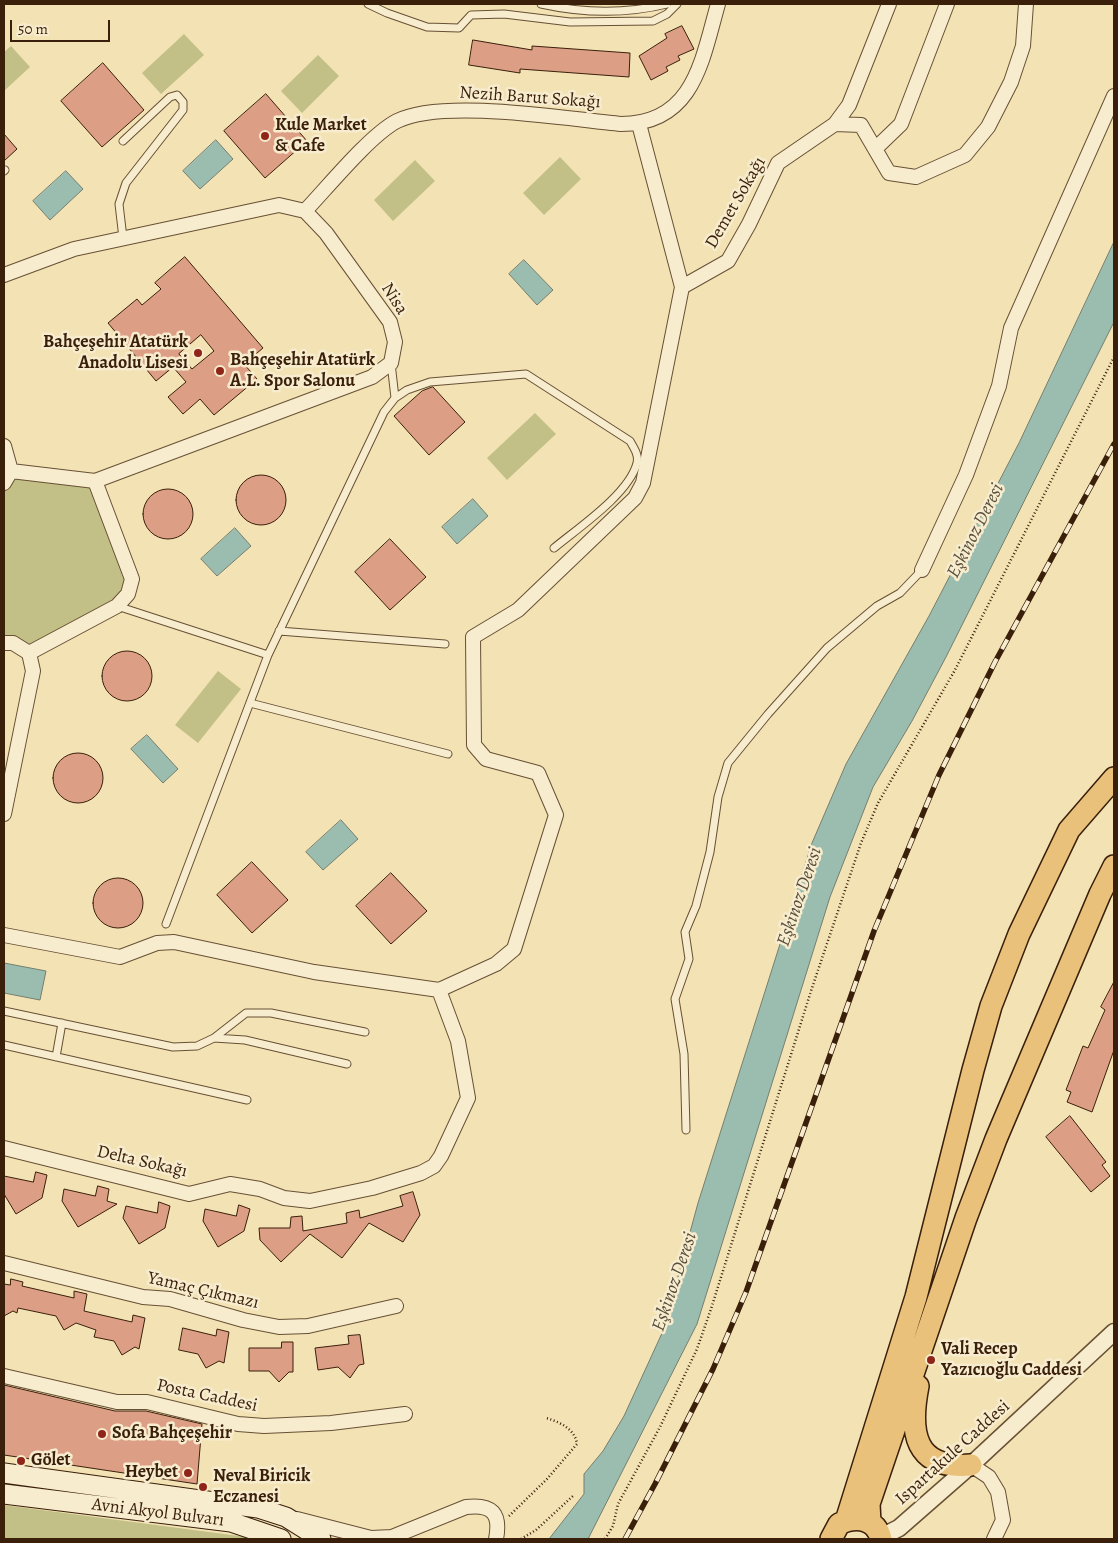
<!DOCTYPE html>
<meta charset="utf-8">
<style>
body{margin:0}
#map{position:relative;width:1118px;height:1543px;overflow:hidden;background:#f2e2b4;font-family:Alegreya,serif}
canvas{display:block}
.frame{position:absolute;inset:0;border:5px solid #3a1f0a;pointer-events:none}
.scale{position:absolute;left:10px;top:20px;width:100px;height:22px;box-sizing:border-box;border:2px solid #3a1f0a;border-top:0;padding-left:6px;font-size:15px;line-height:18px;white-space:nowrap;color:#3a1f0a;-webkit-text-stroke:4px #f7ecce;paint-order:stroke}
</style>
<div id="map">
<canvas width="1118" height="1543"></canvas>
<div class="frame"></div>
<div class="scale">50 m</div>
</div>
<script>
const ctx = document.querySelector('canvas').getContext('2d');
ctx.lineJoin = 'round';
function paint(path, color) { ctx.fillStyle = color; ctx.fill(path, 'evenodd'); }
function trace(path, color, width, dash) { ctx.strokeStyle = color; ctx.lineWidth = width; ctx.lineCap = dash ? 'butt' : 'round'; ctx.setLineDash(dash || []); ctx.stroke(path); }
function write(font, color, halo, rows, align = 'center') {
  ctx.font = font + ' Alegreya,serif'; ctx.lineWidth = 5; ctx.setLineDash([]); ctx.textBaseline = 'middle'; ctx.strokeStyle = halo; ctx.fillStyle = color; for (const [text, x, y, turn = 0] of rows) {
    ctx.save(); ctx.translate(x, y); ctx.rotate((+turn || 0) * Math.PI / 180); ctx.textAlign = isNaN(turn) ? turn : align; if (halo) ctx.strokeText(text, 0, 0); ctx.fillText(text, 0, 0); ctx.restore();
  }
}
const green = new Path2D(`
 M184,34L204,55L161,94L142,73Z
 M11,46L30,67L4,91V52Z
 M318,55L339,76L302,113L281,91Z
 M560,157L581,179L544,215L523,193Z
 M415,160L435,181L393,221L374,200Z
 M535,413L556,434L507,480L487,458Z
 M11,471L95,481L132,579L128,594L29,653L4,643V483Z
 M218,671L241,689L198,743L175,725Z
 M4,1505L247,1537L252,1539H4Z`);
const water = new Path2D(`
 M216,140L233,159L200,189L183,171Z
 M66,171L83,189L50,220L33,201Z
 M1114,242V322L946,657L912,721L873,787L830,897L697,1324L588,1539H549L584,1494V1474L603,1451L624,1416L663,1331L698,1203L812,843L846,764L929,616L1019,443Z
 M524,260L553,290L537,305L509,274Z
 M473,499L488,516L457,544L442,527Z
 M235,528L251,546L217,576L201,559Z
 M147,735L178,769L163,783L131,749Z
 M341,820L358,839L323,870L306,852Z
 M4,963L46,971L40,1000L4,993Z`);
const building = new Path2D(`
 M682,26L694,49L678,56L680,60L666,67L668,71L651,80L639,56L667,38L665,34Z
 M473,40L532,50V46L630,53L629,77L520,69V73L469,65Z
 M103,63L144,110L102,147L61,101Z
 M266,94L307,141L265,178L224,131Z
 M4,134L17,149L4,161Z
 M185,257L263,348L244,364L257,379L214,415L200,399L183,414L168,397L186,382L173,367L156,381L108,323L137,299L142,305L161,289L155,283ZM201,335L214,351L192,369L179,354Z
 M433,387L465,422L429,455L394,416L422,391Z
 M236 500a25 25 0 1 1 50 0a25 25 0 1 1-50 0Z
 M143 514a25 25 0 1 1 50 0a25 25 0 1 1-50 0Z
 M390,539L426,577L390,610L355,572Z
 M102 676a25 25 0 1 1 50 0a25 25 0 1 1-50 0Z
 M53 778a25 25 0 1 1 50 0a25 25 0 1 1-50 0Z
 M252,862L288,900L252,933L217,895Z
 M391,873L427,911L391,944L356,906Z
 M93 903a25 25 0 1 1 50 0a25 25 0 1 1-50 0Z
 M1114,982V1050L1092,1112L1067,1102L1071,1092L1066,1090L1083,1046L1088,1048L1105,1010L1101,1007Z
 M1070,1116L1106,1162L1102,1165L1110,1176L1091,1192L1046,1137Z
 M36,1172L47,1175L42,1198L16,1214L4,1194V1176L33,1182Z
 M98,1186L109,1189L107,1201L117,1204L78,1227L62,1201L64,1189L95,1196Z
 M413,1192L420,1215L403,1242L369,1223L342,1258L310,1234L281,1262L260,1240L259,1228H290L291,1217L302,1216L303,1231L347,1223L346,1213L359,1210L360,1218L403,1206L400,1196Z
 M159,1202L170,1206L165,1228L139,1244L123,1218L126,1206L157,1213Z
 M239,1205L250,1209L244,1231L218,1247L203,1221L205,1209L236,1216Z
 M11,1279L23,1282L22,1286L74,1298V1291L87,1294L84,1311L132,1322L133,1315L145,1318L139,1349L135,1347L122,1355L114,1341L94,1337L96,1330L76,1323L64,1330L56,1316L18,1308L17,1313L13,1311L4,1316V1284L10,1285Z
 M183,1328L216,1336L217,1329L229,1332L224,1363L219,1361L206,1368L198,1354L179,1350Z
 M360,1335L364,1364L359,1365L350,1378L338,1367L318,1370L315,1348L349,1344L348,1336Z
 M282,1342H293V1372H289L279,1382L269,1371H249V1348H281Z
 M4,1385L115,1411H146L202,1424L197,1484L4,1455Z`);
const path = new Path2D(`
 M509,1516L547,1479L577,1444C575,1429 560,1422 546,1418
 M521,1539L536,1530L574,1495
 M605,1539L613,1526L618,1504L660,1427L697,1349L711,1309L811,991L861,843L878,803L955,670L1114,357`);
const service = new Path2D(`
 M368,4L387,13L427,27L459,28L471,15L504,14L570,22L653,21L667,14L677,4
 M541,4C582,13 626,14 667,4
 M4,171L5,170
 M123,238L119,204L126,183L183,110V102L177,95L170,97L123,141
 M391,363L395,398
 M117,606L268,655L166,924
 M279,631L445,644
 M268,655L384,412L395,398L407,390L430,382L526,374L630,441C634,448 639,455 637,463C629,494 578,528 554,548
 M250,703L448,754
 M4,1011L173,1047L197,1046L214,1038L246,1013H271L365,1032
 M214,1038L245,1040L347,1064
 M4,1045L247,1100
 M56,1057L62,1023
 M686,1130L684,1054L675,999L689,959L685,932L696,906L710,852L718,797L728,763L768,714L827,648L877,606L900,593L922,570`);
const minor = new Path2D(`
 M639,124L682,287L728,261L749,224L778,163L835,124L849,105L889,4
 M835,124L861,125L889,173L916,177L965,155L988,127L1011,82L1023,46L1026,4
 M875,149L901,124L947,4
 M305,211C327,188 370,135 397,121C443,98 567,119 621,124C694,124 702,60 718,4
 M4,275L74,249L279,205L305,211L326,233L390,322L395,342L391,363L372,377L95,481L11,471
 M4,446L11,471
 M4,483L11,471
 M922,570L966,475L999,386L1011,328L1114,96
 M4,643H13L29,653L33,671L4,814
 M29,653L117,606L128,594L132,579L95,481
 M4,935L120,957L157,943L174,942L314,972L439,990L458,1041L468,1098L441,1156L434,1166L421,1173L372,1188L310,1201L284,1198L260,1189L230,1184L189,1194L4,1148
 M439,990L496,964L514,949L556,815L538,773L486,759L474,745L473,637L518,610L635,498L643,483L682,287
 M4,1263L143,1297L170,1299L243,1320L279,1327L308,1326L396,1306
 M4,1376L117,1402H147L238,1424L264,1426L331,1423L405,1414
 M971,1465L989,1477L998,1492L1003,1520L994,1539
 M297,1519L371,1538L392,1537L466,1507C492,1504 501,1513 496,1539`);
const tertiary = new Path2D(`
 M881,1537L899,1528L971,1465L1114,1332`);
const secondary = new Path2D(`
 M4,1473L258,1508L286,1517L321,1539
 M4,1494L231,1522L281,1539`);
const primary = new Path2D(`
 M918,1386C909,1432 914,1470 971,1465
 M846,1521L916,1297L973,1070L991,1006L1019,934L1069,830L1114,778
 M870,1523L869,1504L966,1218L996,1139L1100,894L1114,866
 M831,1539L839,1524C856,1516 876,1518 881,1539`);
const rail = new Path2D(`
 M625,1539L655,1484L713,1369L746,1292L874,931L939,775L995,662L1114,444`);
const markers = [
 [265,136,5,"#8f2418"],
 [198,353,5,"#8f2418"],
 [220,371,5,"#8f2418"],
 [931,1360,5,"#8f2418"],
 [102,1434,5,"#8f2418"],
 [21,1461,5,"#8f2418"],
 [188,1473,5,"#8f2418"],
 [203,1487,5,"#8f2418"]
];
const streetNames = [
 ["Nezih Barut Sokağı",530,98,4],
 ["Demet Sokağı",736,203,-60],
 ["Nisa",394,299,58],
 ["Delta Sokağı",142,1162,13],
 ["Yamaç Çıkmazı",203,1291,13],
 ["Posta Caddesi",207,1396,12],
 ["Ispartakule Caddesi",953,1453,-42],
 ["Avni Akyol Bulvarı",158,1513,7]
];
const poiNames = [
 ["Kule Market",275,126],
 ["& Cafe",275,147],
 ["Bahçeşehir Atatürk",188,343,"right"],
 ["Anadolu Lisesi",188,364,"right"],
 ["Bahçeşehir Atatürk",230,361],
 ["A.L. Spor Salonu",230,382],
 ["Vali Recep",941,1350],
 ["Yazıcıoğlu Caddesi",941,1371],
 ["Sofa Bahçeşehir",112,1434],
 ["Gölet",31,1461],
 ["Heybet",178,1473,"right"],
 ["Neval Biricik",213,1477],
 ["Eczanesi",213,1498]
];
const waterNames = [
 ["Eşkinoz Deresi",976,531,-63],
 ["Eşkinoz Deresi",800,897,-71],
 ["Eşkinoz Deresi",675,1282,-71]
];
paint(green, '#c3c087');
paint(water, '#9bbdb0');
trace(water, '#747e6e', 1);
paint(building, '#dc9e85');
trace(building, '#3a1f0a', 1);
trace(service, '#685034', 9);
trace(minor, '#685034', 16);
trace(tertiary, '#685034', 19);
trace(secondary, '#3a1f0a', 21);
trace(primary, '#3a1f0a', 24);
trace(path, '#3a1f0a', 2.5, [1, 2.5]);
trace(service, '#f7ecce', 7);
trace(minor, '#f7ecce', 14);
trace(tertiary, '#f7ecce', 16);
trace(secondary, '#f7ecce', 19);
trace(primary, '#e9c17a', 21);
trace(rail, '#3a1f0a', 5.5);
trace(rail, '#f7ecce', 4, [11]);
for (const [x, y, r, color] of markers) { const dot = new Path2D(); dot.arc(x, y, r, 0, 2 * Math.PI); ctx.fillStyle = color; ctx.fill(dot); trace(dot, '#f7ecce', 2); }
write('18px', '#3a1f0a', '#f7ecce', streetNames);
write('bold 18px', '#3a1f0a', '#f7ecce', poiNames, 'left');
write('italic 19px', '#574e3c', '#f7ecce', waterNames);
</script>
